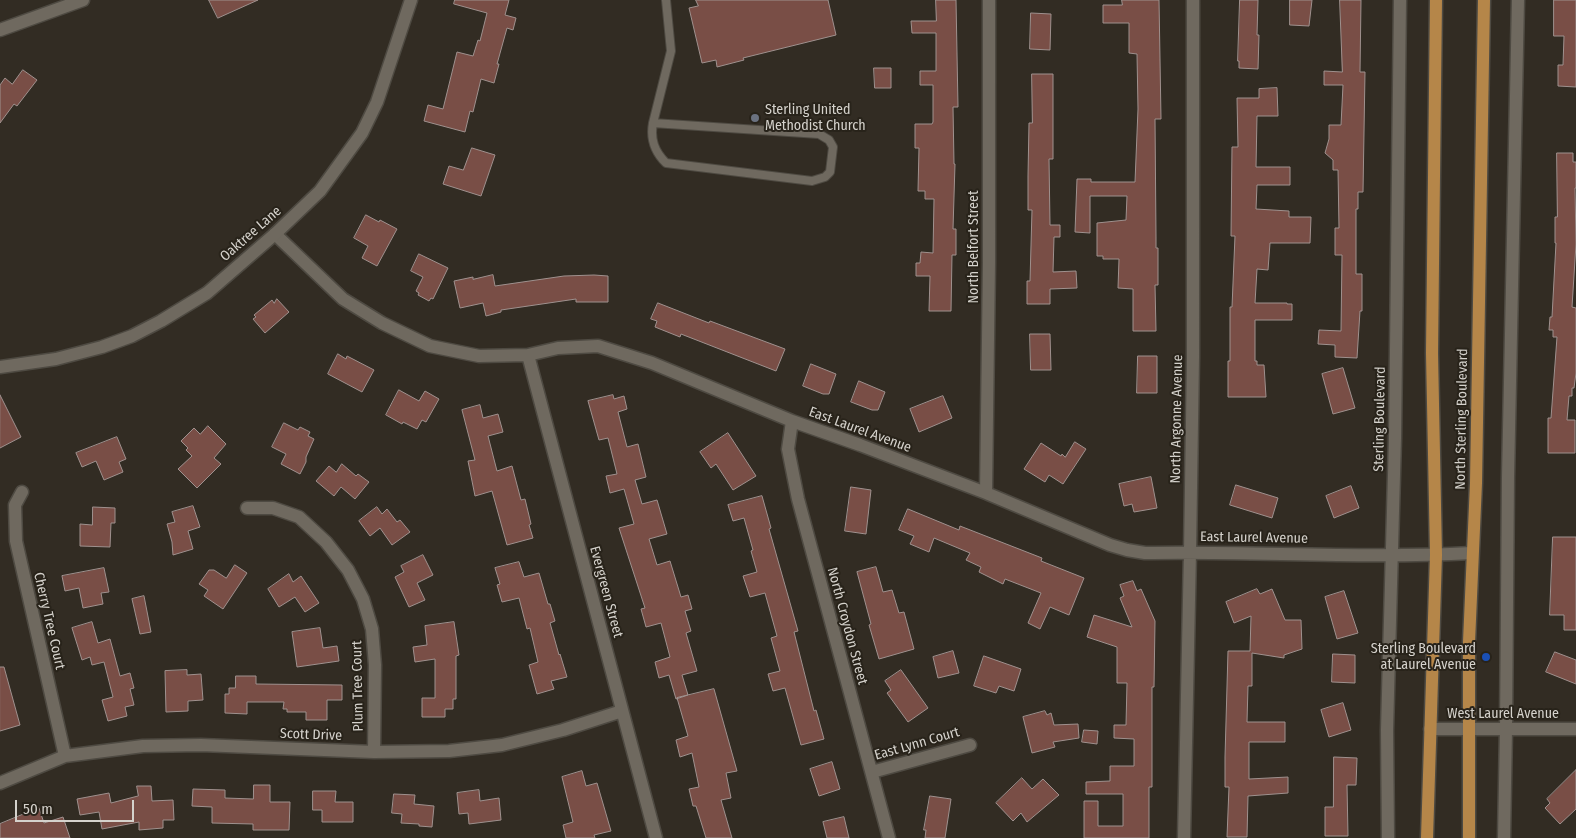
<!DOCTYPE html>
<style>
body{margin:0}
#map{position:relative;width:1576px;height:838px;overflow:hidden;background:#322c23;font-family:"Fira Sans Condensed",sans-serif}
canvas{display:block}
.scale{position:absolute;left:15px;top:800px;width:119px;height:22px;box-sizing:border-box;border:2px solid #d5d2cc;border-top:0;padding-left:6px;font-size:15px;line-height:18px;white-space:nowrap;color:#d5d2cc;-webkit-text-stroke:4px #28231a;paint-order:stroke}
</style>
<div id="map">
<canvas width="1576" height="838"></canvas>
<div class="scale">50 m</div>
</div>
<script>
const ctx = document.querySelector('canvas').getContext('2d');
ctx.lineJoin = 'round';
function paint(path, color) { ctx.fillStyle = color; ctx.fill(path, 'evenodd'); }
function trace(path, color, width, dash) { ctx.strokeStyle = color; ctx.lineWidth = width; ctx.lineCap = dash ? 'butt' : 'round'; ctx.setLineDash(dash || []); ctx.stroke(path); }
function write(font, color, halo, rows, align = 'center') {
  ctx.font = font + ' "Fira Sans Condensed",sans-serif'; ctx.lineWidth = 4; ctx.setLineDash([]); ctx.textBaseline = 'middle'; ctx.strokeStyle = halo; ctx.fillStyle = color; for (const [text, x, y, turn = 0] of rows) {
    ctx.save(); ctx.translate(x, y); ctx.rotate((+turn || 0) * Math.PI / 180); ctx.textAlign = isNaN(turn) ? turn : align; if (halo) ctx.strokeText(text, 0, 0); ctx.fillText(text, 0, 0); ctx.restore();
  }
}
const building = new Path2D(`
 M209,0H258L218,18Z
 M455,0H509L505,15L516,18L513,30L507,28L497,64H499L494,83L481,79L473,112L470,111L465,132L424,121L428,105L443,109L457,52L473,56L478,40L480,41L487,13L454,4Z
 M696,0H828L836,35L743,58L744,60L717,67L716,60L702,63L689,8L698,6Z
 M936,0H956L958,107H953L954,164H955L953,229H956V255H952L951,311H929L930,276H916V263H920L921,252L933,253L934,199H925V191H918L919,148H915V124H932L933,122V85H920V71H936V33H912L911,21H936Z
 M1122,0H1159L1161,119H1155L1156,237V248H1158V285H1155L1156,331H1133V289L1118,288L1119,259H1103V256H1097V223L1126,220L1127,196H1090V233L1075,232L1077,179H1091V182H1135L1138,109L1137,54L1129,53V23H1103V5H1122Z
 M1240,0H1258L1257,35H1259L1258,69L1239,68V61H1238Z
 M1290,0H1312L1309,26L1290,25Z
 M1340,0H1361L1360,72H1365L1363,192H1358V209H1356V274H1362V311H1360L1357,358L1335,357V345L1318,344L1319,330L1341,331L1342,255H1335V228H1339L1338,170H1333V160L1325,153L1329,139V125H1341L1343,85H1324V71L1342,72Z
 M1554,0H1576V87L1558,86V65H1563L1564,36H1554Z
 M1031,13L1051,14L1050,50L1030,49Z
 M874,68H891V88H875Z
 M23,70L37,80L17,106L14,104L0,123V85L5,78L12,84Z
 M1032,74H1053V159H1049L1050,225H1060V237H1054L1053,272L1076,271L1077,288L1050,289V304H1027V281H1030L1032,210H1028V176L1029,123H1032Z
 M1277,88L1278,116H1257L1256,167H1290V185H1257L1256,209L1289,211V217H1311L1310,243H1270L1268,270L1257,269L1255,303H1287V304H1292V320H1255V361H1257V365H1264L1266,397H1228V361H1230V307H1232L1235,236H1231L1232,147H1238L1237,98H1259V89Z
 M472,148L495,155L481,196L443,184L449,166L463,170Z
 M1557,153H1573V162H1576V188H1575L1576,244L1572,307L1576,308V373L1574,388H1572V396H1569L1567,420H1575V453H1548V418H1551L1557,337H1553V330H1549L1550,317H1552L1556,243H1555V217H1557Z
 M366,215L379,222L380,220L397,229L377,266L362,258L368,246L354,238Z
 M419,254L448,268L433,299L431,298L429,301L418,295L419,293L416,291L423,277L411,271Z
 M493,275L495,286L564,276L594,275L608,276V302H576V299L501,310V312L486,316L483,303L460,308L454,281L473,277V279Z
 M277,299L289,312L265,333L253,319L256,317L254,315L272,300L274,303Z
 M658,303L709,323L710,321L785,349L776,371L681,334L680,337L655,327L657,321L651,319Z
 M1030,334H1050L1051,370H1031Z
 M338,354L346,359L347,356L374,370L362,392L328,374Z
 M1138,356H1157V393H1137Z
 M811,364L836,374L829,394H823L803,386Z
 M1343,368L1355,408L1333,414L1322,374Z
 M859,381L885,392L878,410H872L851,402Z
 M399,390L419,401L425,391L439,399L426,422L422,420L417,429L403,422L402,424L386,415Z
 M0,395L21,437L0,448Z
 M613,395L614,399L624,396L627,409L618,412L627,447L638,444L646,477L635,480L642,504L657,500L667,534L649,539L657,565L670,561L681,597L688,595L692,609L685,611L691,631L686,633L697,671L682,675L688,695L676,699L669,675L659,678L655,662L670,657L661,623L646,627L641,609L645,608L619,528L634,524L624,489L610,493L606,476L617,474L608,438L599,440L588,401Z
 M943,396L952,418L919,432L910,409Z
 M480,405L483,418L498,414L503,432L488,436L497,471L512,466L521,500L525,499L531,524L529,525L533,538L507,545L492,491L475,496L468,461L475,460L462,410Z
 M284,423L298,430L300,427L310,432L308,436L314,439L306,457V462L300,474L281,464L286,454L272,447Z
 M208,426L226,444L214,458L221,464L197,488L178,469L192,456L186,450L188,448L181,441L194,428L200,434Z
 M728,433L756,476L733,490L716,464L711,468L700,452Z
 M117,437L126,459L119,462L123,472L104,480L96,461L82,467L76,453Z
 M1075,442L1086,449L1063,484L1049,475L1045,482L1024,469L1041,443L1061,456L1062,454L1065,457Z
 M342,464L356,476L358,474L369,482L355,499L341,487L334,496L316,481L329,466L336,472Z
 M1151,477L1157,508L1134,512L1132,504L1124,506L1119,484Z
 M1236,485L1278,498L1272,518L1230,505Z
 M1351,486L1359,508L1334,518L1326,496Z
 M851,487L871,490L866,534L845,531Z
 M762,496L771,528L769,529L798,631L794,632L814,711L816,710L824,739L801,745L785,688L773,691L768,674L780,671L771,638L777,636L765,593L750,597L743,576L757,572L751,551L753,550L744,518L733,521L728,505Z
 M193,506L200,527L188,531L193,549L173,555L172,542L167,524L175,522L172,512Z
 M93,507L115,508V523H111L110,547L80,546V524L92,525Z
 M377,507L382,514L387,509L397,522L400,520L410,532L392,545L380,528L370,536L359,521Z
 M908,509L959,530L960,526L1042,558L1041,561L1084,578L1069,615L1050,607L1040,629L1028,623L1041,593L1005,579L1003,584L979,572L981,567L966,560L970,553L934,538L929,552L910,544L914,536L899,530Z
 M1553,537H1576V630H1564V615H1550Z
 M423,555L433,575L417,583L425,600L409,607L395,577L404,572L401,566Z
 M519,562L524,577L539,573L548,604H550L555,621L550,623L559,655L560,654L567,677L551,681L554,689L537,694L529,665L538,662L530,628L527,629L519,598L502,602L497,585L500,584L495,568Z
 M235,565L247,573L223,609L204,596L208,590L199,584L209,570H214L226,578Z
 M876,567L883,592L892,590L899,613L904,612L914,649L879,659L869,625L871,624L857,572Z
 M104,568L109,592L101,593L103,604L83,608L79,588L65,591L62,576Z
 M289,574L293,582L301,576L319,603L305,612L295,597L279,607L268,589Z
 M1133,581L1137,591L1141,589L1155,621L1154,687H1152V787H1149V838H1084V801H1098V826H1123V794H1086V782L1110,781V766H1134V739L1114,738V725H1126L1127,683H1117V647L1087,637L1094,615L1132,627L1120,598L1124,596L1120,585Z
 M1257,589L1260,594L1272,589L1285,620H1301L1302,649L1284,655V658L1252,653V686H1248L1247,722H1285V742H1249V779L1288,777V793L1248,796L1247,837H1227L1229,787H1225V757L1228,651H1250L1251,616L1234,623L1226,602Z
 M1344,591L1358,633L1337,639L1325,597Z
 M144,596L151,632L140,634L132,599Z
 M92,622L98,643L110,639L120,676L130,673L134,688L130,689L134,705L125,707L127,716L108,721L102,700L113,697L104,662L92,665L90,657L82,660L72,628Z
 M454,622L459,655L456,656V699H453V709H445V717H422V698H435V659L415,662L413,647L427,645L425,626Z
 M320,628L323,648L337,646L339,661L297,667L292,632Z
 M953,651L959,673L938,678L933,657Z
 M1555,652L1576,660V684L1546,672Z
 M1333,654L1355,655V683L1332,682Z
 M984,656L1021,669L1014,691L999,686L996,693L974,686Z
 M0,667H4L20,725L0,731Z
 M187,670V675L201,674L203,700L188,701V711L166,712L165,671Z
 M901,670L928,708L908,722L887,693L891,690L885,681Z
 M236,676H256V684L342,685V700H327V720H306V712H287V709H283L284,702H247V714L225,713V694H229V688H235Z
 M714,689L737,771L726,773L731,798L721,800L732,838H706L696,806H693L689,789L699,787L692,753L680,757L676,740L688,736L677,698Z
 M1343,703L1351,730L1329,737L1321,710Z
 M1045,711L1047,715L1051,713L1054,725L1078,724L1079,738L1053,742L1055,747L1032,753L1023,717Z
 M1084,730L1098,731L1097,744L1082,742Z
 M1334,757L1357,758L1356,785H1347L1348,836H1325V807H1333Z
 M832,762L840,789L819,796L810,769Z
 M1576,770V809L1560,824L1545,808L1550,803L1547,799Z
 M582,771L586,786L597,783L611,831L594,835L595,838H566L563,825L573,822L562,777Z
 M1022,778L1032,789L1043,779L1059,795L1027,822L1021,813L1013,821L996,803Z
 M254,785H270V802H290L289,830H253V824L212,823V807L192,806L193,789L225,790V798L253,799Z
 M137,786H151L152,801L173,800L174,820H163V828L139,830V822L102,829L99,812L80,815L77,799L109,793L111,803L138,796Z
 M479,790L480,801L499,798L501,820L469,824L468,813L459,814L457,793Z
 M313,791H336L335,802H353V822H322V810H313Z
 M394,794L415,795L414,804L434,806L432,827L419,826V824L401,823L402,814L392,813Z
 M930,796L951,799L945,838H925L926,830H924Z
 M39,808L44,823L63,817L70,838H0V824Z
 M844,817L849,838H827L823,822Z`);
const lane = new Path2D(`
 M653,123L819,134L829,140L833,147L830,172L825,177L812,181L666,163C654,151 650,139 653,123L671,51L666,0`);
const street = new Path2D(`
 M0,30L83,0
 M275,234L343,299L382,323L430,346L479,356L528,355L558,348L598,346L652,363L792,421L860,445L986,493L1110,545L1127,550L1145,553C1254,551 1363,559 1472,553
 M528,355L656,838
 M792,421L788,449L798,499L889,838
 M22,492L15,505L16,541L65,756
 M986,493L989,262V0
 M247,508H273L299,517L326,542L348,570L363,599L372,629L375,665L374,752
 M1430,729H1576
 M872,772L970,745
 M0,783L65,756L143,746L201,745L374,752L449,751L502,745L563,730L622,711
 M1184,838L1190,552L1193,357V0
 M1388,838L1387,730L1395,438L1400,0
 M1504,838L1506,729L1508,477L1518,0`);
const secondary = new Path2D(`
 M0,367L56,359L102,347L132,336L161,321L207,293L275,234L320,191L362,133L377,102L411,0`);
const primary = new Path2D(`
 M1427,838L1436,555L1432,353L1436,0
 M1469,838V642L1476,483L1484,0`);
const markers = [
 [755,118,5,"#6b7280"],
 [1486,657,5,"#1a4fb4"]
];
const poiNames = [
 ["Sterling United",765,110],
 ["Methodist Church",765,126],
 ["Sterling Boulevard",1476,649,"right"],
 ["at Laurel Avenue",1476,665,"right"]
];
const streetNames = [
 ["Oaktree Lane",251,234,-41],
 ["North Belfort Street",974,247,-90],
 ["North Argonne Avenue",1177,419,-89],
 ["Sterling Boulevard",1380,419,-89],
 ["North Sterling Boulevard",1462,419,-89],
 ["East Laurel Avenue",860,430,20],
 ["East Laurel Avenue",1254,538,1],
 ["Evergreen Street",606,592,75],
 ["Cherry Tree Court",49,621,77],
 ["North Croydon Street",847,626,75],
 ["Plum Tree Court",358,686,-91],
 ["West Laurel Avenue",1503,714],
 ["Scott Drive",311,735,2],
 ["East Lynn Court",917,744,-16]
];
paint(building, '#794e46');
trace(building, '#9f918e', 1);
trace(lane, '#4e4a42', 10);
trace(street, '#4e4a42', 15);
trace(secondary, '#4e4a42', 15);
trace(primary, '#4e4a42', 15);
trace(lane, '#6f695f', 8);
trace(street, '#6f695f', 12);
trace(secondary, '#6f695f', 12);
trace(primary, '#b58649', 12);
for (const [x, y, r, color] of markers) { const dot = new Path2D(); dot.arc(x, y, r, 0, 2 * Math.PI); ctx.fillStyle = color; ctx.fill(dot); trace(dot, '#28231a', 2); }
write('14px', '#d5d2cc', '#28231a', poiNames, 'left');
write('14px', '#d5d2cc', '#28231a', streetNames);
</script>
